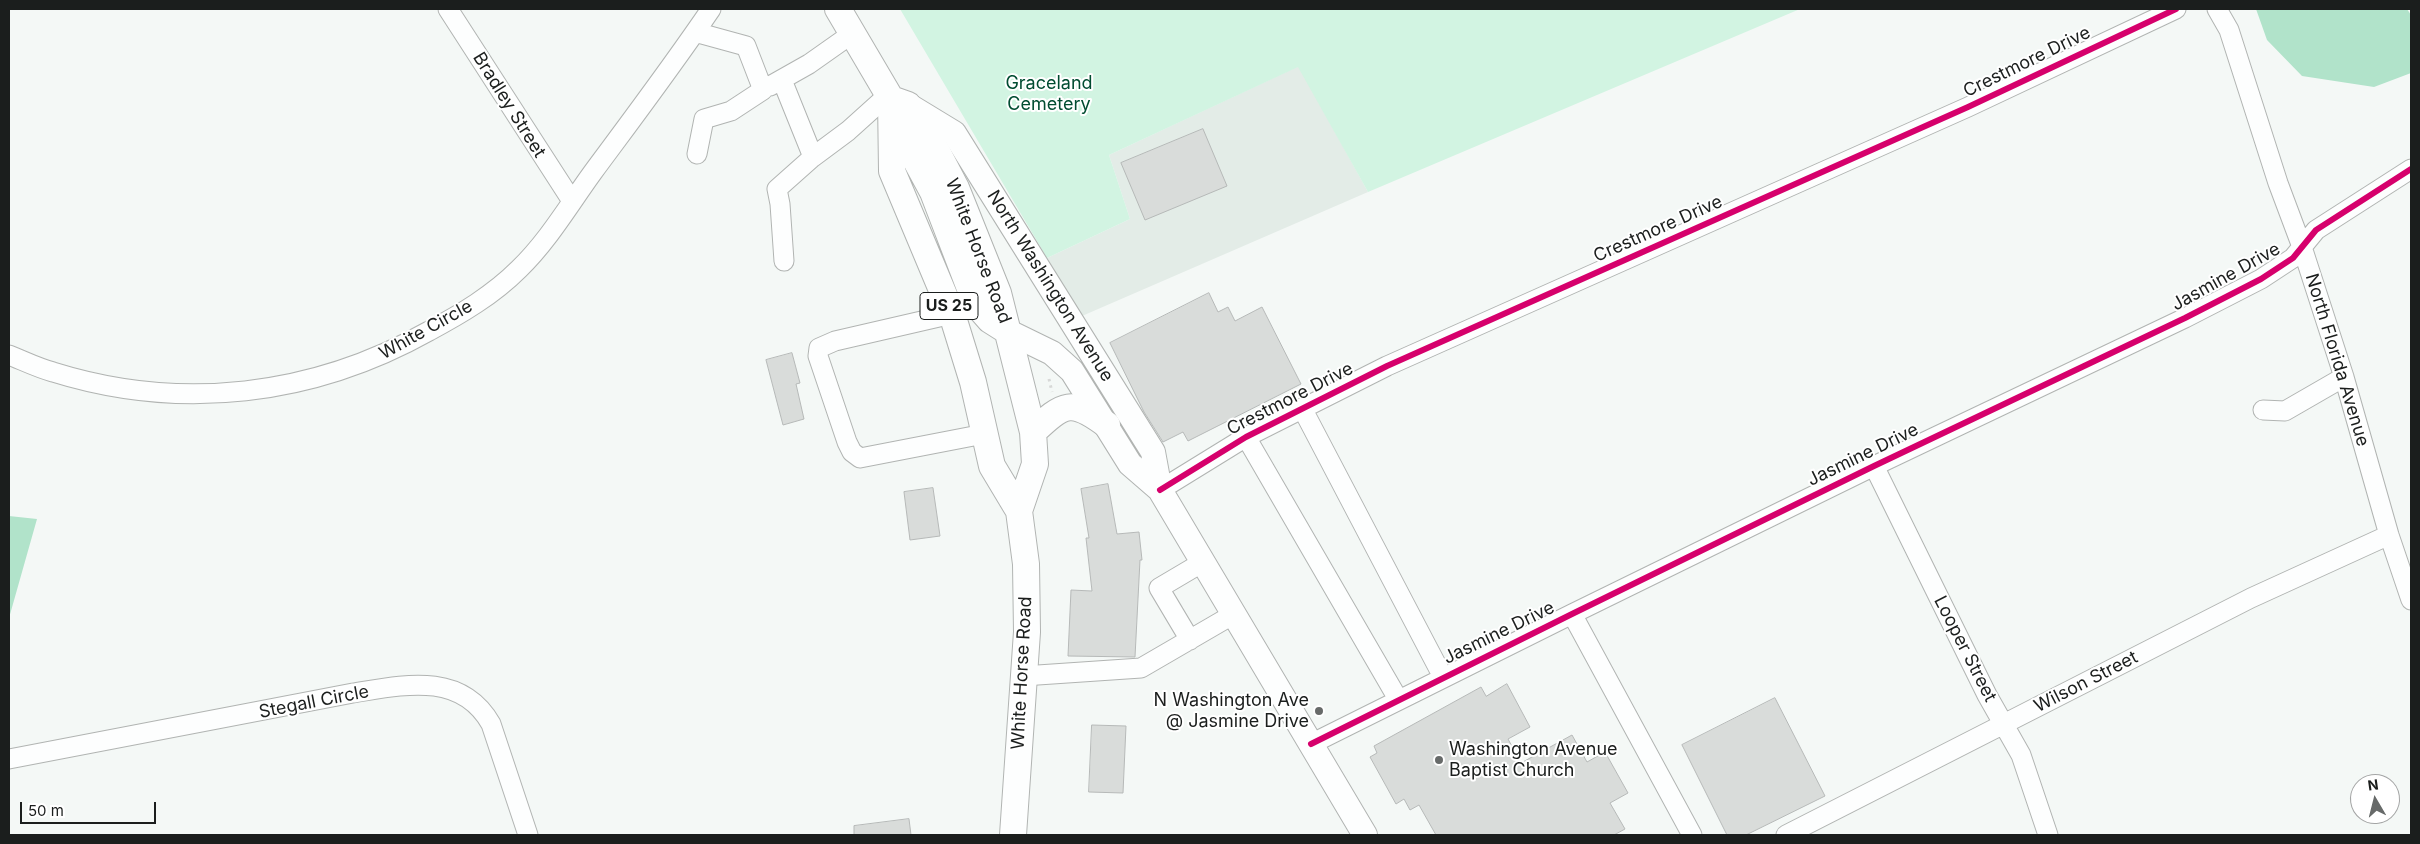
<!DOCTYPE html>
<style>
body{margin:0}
#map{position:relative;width:2420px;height:844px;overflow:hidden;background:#f4f8f6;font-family:Inter,sans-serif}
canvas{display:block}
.frame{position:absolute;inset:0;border:10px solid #1b1e1d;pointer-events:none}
.north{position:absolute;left:2350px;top:774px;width:50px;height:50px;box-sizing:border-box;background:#fff;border:1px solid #a4a5a5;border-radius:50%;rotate:352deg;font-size:14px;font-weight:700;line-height:20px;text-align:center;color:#1b1e1d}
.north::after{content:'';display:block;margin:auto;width:18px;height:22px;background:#676a69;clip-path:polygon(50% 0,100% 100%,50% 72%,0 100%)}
.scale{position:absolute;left:20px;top:802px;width:136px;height:22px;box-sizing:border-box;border:2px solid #1b1e1d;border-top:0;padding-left:6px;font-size:15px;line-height:18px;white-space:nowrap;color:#1b1e1d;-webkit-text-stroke:4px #fff;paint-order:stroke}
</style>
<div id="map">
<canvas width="2420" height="844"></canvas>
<div class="frame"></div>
<div class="north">N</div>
<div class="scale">50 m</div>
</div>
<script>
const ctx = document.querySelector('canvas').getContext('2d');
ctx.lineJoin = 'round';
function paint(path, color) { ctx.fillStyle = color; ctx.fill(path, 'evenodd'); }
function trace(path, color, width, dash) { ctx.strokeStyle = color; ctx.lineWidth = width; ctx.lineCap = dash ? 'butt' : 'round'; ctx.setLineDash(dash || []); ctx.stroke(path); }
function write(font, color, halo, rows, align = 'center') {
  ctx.font = font + ' Inter,sans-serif'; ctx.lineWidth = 4; ctx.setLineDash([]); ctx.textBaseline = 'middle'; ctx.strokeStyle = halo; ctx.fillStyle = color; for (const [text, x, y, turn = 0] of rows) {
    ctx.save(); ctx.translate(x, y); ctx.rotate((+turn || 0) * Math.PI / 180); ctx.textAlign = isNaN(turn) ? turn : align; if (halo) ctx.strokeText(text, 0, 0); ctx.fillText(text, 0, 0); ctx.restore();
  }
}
const built = new Path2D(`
 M1299,66L1368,192L1082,316L1047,258L1130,219L1109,155Z`);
const green = new Path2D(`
 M900,9H1800L1368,192L1298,67L1109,155L1130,219L1047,258Z`);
const forest = new Path2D(`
 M2256,9H2407L2411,15V73L2374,87L2302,76L2267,40Z
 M9,516L37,519L9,618Z`);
const building = new Path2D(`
 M1203,129L1227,186L1145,220L1121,163Z
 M1209,293L1218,312L1228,307L1235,321L1262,307L1301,384L1188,441L1183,432L1163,442L1144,412L1110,343Z
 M792,353L800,383L796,384L804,419L783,425L766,360Z
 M1108,484L1117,534L1139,532L1142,560H1140L1135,657L1068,656L1071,590L1092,591L1086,538H1089L1081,489Z
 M933,488L940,536L910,540L904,492Z
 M1507,684L1530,727L1508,739L1521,763L1572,735L1587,762L1605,752L1628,793L1610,803L1625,829L1614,835H1436L1419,805L1410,810L1404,799L1396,804L1370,757L1377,753L1374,746L1481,687L1486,696Z
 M1775,698L1825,796L1746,835H1727L1682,745Z
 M1092,725L1126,726L1123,793L1089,792Z
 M909,819L911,835H854V826Z`);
const path = new Path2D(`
 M1049,379L1052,392`);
const minor = new Path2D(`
 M448,9L572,201
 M2217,9L2229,30L2278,183L2302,247L2344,377L2389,535L2411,600
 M695,32L746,46L763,90L731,111L704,119L697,154
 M782,80L813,157L848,131L888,95
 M770,86L809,64L853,33
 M784,261L780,204L777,189L813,157
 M952,314L835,341L819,348L818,356L847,442L852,452L860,458L984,434
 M9,355C24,361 38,368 53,372C181,412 313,396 429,331C461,314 493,295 519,269C548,241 569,205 593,172C633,118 673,65 711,9
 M1302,408L1443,677
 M2263,410L2285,411L2344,377
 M1246,437L1398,699
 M1874,466L1987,695L2021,755L2048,835
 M1160,490L1246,437L1387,366L1968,107L2176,9
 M1572,614L1692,835
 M1190,640L1159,588L1203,562
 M1023,676L1141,668L1234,614
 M1311,744L1572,614L1874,466L2185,318L2261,279L2293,258L2316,230L2411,169
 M9,759L353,693C403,685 461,671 491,724L528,835
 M1786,835L2251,598L2389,535`);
const major = new Path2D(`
 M908,105L954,133L1153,452L1160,490
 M1009,332L1052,353L1072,371L1130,464L1160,490L1365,835`);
const highway = new Path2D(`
 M838,9L891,99L913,155L933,192L976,304L990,320L1009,332
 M891,99L892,171L952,314L973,382L992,466L1019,511L1026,564L1027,632L1013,835
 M891,99L908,105L932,142L956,188L998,293L1033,432L1035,464L1019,511
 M1033,432C1064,403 1071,398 1107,425`);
const cycleway = new Path2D(`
 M1160,490L1246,437L1387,366L1968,107L2176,9
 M1311,744L1572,614L1874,466L2185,318L2261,279L2293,258L2316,230L2411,169`);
const markers = [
 [1319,711,5,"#676a69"],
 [1439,760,5,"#676a69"]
];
const shields = [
 [949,306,58]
];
const shieldNames = [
 ["US 25",949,306]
];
const streetNames = [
 ["Crestmore Drive",2027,62,-26],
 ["Bradley Street",509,105,58],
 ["Crestmore Drive",1658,229,-24],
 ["White Horse Road",978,251,69],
 ["Jasmine Drive",2226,277,-29],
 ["North Washington Avenue",1050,286,58],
 ["White Circle",426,330,-29],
 ["North Florida Avenue",2337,360,73],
 ["Crestmore Drive",1290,399,-27],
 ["Jasmine Drive",1863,455,-26],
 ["Jasmine Drive",1499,633,-26],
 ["Looper Street",1965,649,63],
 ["White Horse Road",1022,673,-87],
 ["Wilson Street",2086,682,-27],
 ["Stegall Circle",314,702,-11]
];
const parkNames = [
 ["Graceland",1049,84],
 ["Cemetery",1049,105]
];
const poiNames = [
 ["N Washington Ave",1309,701],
 ["@ Jasmine Drive",1309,722],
 ["Washington Avenue",1449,750,"left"],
 ["Baptist Church",1449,771,"left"]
];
paint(built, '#e3ece7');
paint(green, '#d2f4e2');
paint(forest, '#b1e3ca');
paint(building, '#d9dcda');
trace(building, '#b6b9b8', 1);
trace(minor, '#b1b4b2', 21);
trace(major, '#b1b4b2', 26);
trace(highway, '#b1b4b2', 28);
trace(path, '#d7d8d7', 3, [2.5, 4]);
trace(minor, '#fdfefe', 19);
trace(major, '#fdfefe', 24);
trace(highway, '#fdfefe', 26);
trace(cycleway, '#d6006c', 6);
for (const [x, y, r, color] of markers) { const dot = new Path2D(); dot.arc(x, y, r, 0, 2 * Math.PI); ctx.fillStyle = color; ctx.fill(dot); trace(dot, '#fff', 2); }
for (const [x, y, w] of shields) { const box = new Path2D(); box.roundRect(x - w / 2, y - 13.5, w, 27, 4); ctx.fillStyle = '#fff'; ctx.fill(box); trace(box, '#1b1e1d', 1); }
write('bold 16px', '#1b1e1d', null, shieldNames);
write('18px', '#1b1e1d', '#fff', streetNames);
write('18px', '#014c31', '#fff', parkNames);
write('18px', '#1b1e1d', '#fff', poiNames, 'right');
</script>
